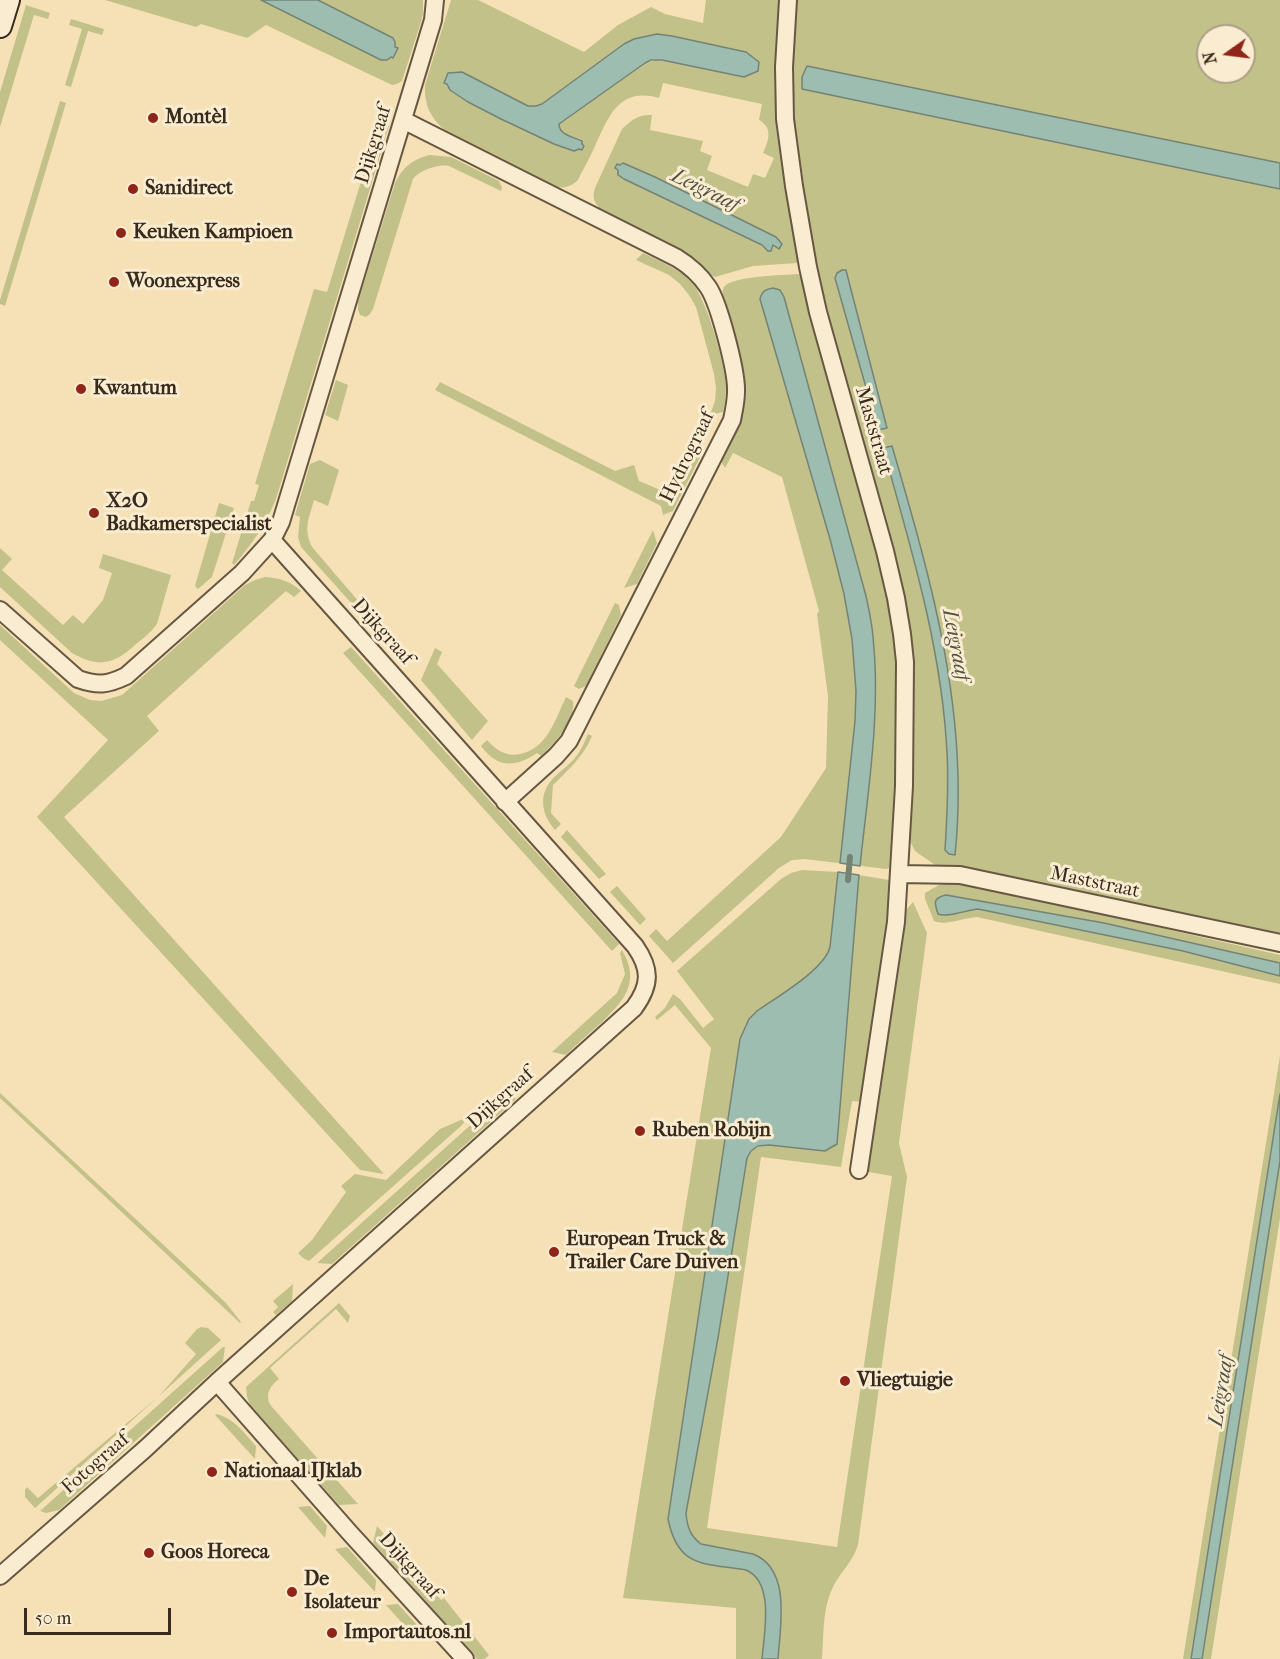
<!DOCTYPE html>
<meta charset="utf-8">
<style>
body{margin:0}
#map{position:relative;width:1280px;height:1659px;overflow:hidden;background:#f6e1b6;font-family:"IM FELL French Canon",serif}
canvas{display:block}
.north{position:absolute;left:1196px;top:24px;width:60px;height:60px;box-sizing:border-box;background:#f9ecd0;border:2px solid #ac9f88;border-radius:50%;rotate:256deg;font-size:16px;font-weight:700;line-height:24px;text-align:center;color:#382b1d}
.north::after{content:'';display:block;margin:auto;width:21px;height:27px;background:#8f2418;clip-path:polygon(50% 0,100% 100%,50% 72%,0 100%)}
.scale{position:absolute;left:24px;top:1608px;width:147px;height:27px;box-sizing:border-box;border:3px solid #382b1d;border-top:0;padding-left:8px;font-size:18px;line-height:21px;white-space:nowrap;color:#382b1d;-webkit-text-stroke:4px #f9ecd0;paint-order:stroke}
</style>
<div id="map">
<canvas width="1280" height="1659"></canvas>
<div class="north">N</div>
<div class="scale">50 m</div>
</div>
<script>
const ctx = document.querySelector('canvas').getContext('2d');
ctx.lineJoin = 'round';
function paint(path, color) { ctx.fillStyle = color; ctx.fill(path, 'evenodd'); }
function trace(path, color, width, dash) { ctx.strokeStyle = color; ctx.lineWidth = width; ctx.lineCap = dash ? 'butt' : 'round'; ctx.setLineDash(dash || []); ctx.stroke(path); }
function write(font, color, halo, rows, align = 'center') {
  ctx.font = font + ' "IM FELL French Canon",serif'; ctx.lineWidth = 6; ctx.setLineDash([]); ctx.textBaseline = 'middle'; ctx.strokeStyle = halo; ctx.fillStyle = color; for (const [text, x, y, turn = 0] of rows) {
    ctx.save(); ctx.translate(x, y); ctx.rotate((+turn || 0) * Math.PI / 180); ctx.textAlign = isNaN(turn) ? turn : align; if (halo) ctx.strokeText(text, 0, 0); ctx.fillText(text, 0, 0); ctx.restore();
  }
}
const green = new Path2D(`
 M105,0H423V13L421,22L402,81L397,84L392,85L266,25L247,38L201,24L196,27Z
 M451,0H478L584,52L618,25L651,7L665,14L703,23L706,0H781L799,261L797,263L753,266L715,277L711,275L697,260L681,250L600,209C594,202 592,197 595,188L622,129C631,120 639,114 652,115L650,130L703,141L700,151L712,156L707,170L748,187L753,174L765,178L774,158L763,153C769,140 773,128 759,120L762,104L663,83L659,98C619,87 609,116 595,146C590,158 583,169 578,180C572,186 566,188 558,187L445,130C430,118 424,104 425,85ZM657,34L672,36L746,52L759,63L758,71L656,60L645,63L559,124V129L561,132L584,146L582,150L554,144L468,102L451,73L462,72L528,106H536L542,104L624,44L634,39Z
 M795,0H1280V163L807,66L802,77V89L1280,189V936L935,865L915,851L909,839L910,665L836,362L795,164L790,75ZM1208,36H1244V72H1208Z
 M26,5L50,13L48,19L34,15L0,127V92Z
 M71,19L104,29L102,35L88,31L71,87L65,85L82,29L69,25Z
 M60,101L66,103L5,306L0,304V300Z
 M379,123L389,126L276,499C266,524 252,544 234,565L232,563L251,501H254L259,485L255,484L314,289L327,292Z
 M429,155L451,157L499,181L502,188L501,191L449,166C438,164 420,170 413,179L373,309L370,314L366,317L360,315L358,310V302L395,183C403,167 412,160 429,155Z
 M643,253C661,262 680,269 693,284C707,301 724,362 726,384C726,394 725,403 723,412L710,415L715,401L716,388L714,374L696,307L689,295L680,284L669,275L636,260Z
 M798,274L801,275L883,562L901,663L893,867L886,869L805,859L792,860L779,868L673,963L649,936L656,929L667,941L781,837L826,768L828,696L817,614L819,611L782,477L733,453L725,468L721,461L740,422L746,394L744,371L723,297C723,293 722,291 724,287C732,276 784,275 798,274Z
 M336,380L348,385L338,421L325,415Z
 M440,382L615,471L634,465L639,481L670,494L700,436L704,449L673,511L663,515L661,506L435,390Z
 M320,460L339,470L328,506L314,500C309,518 303,529 312,547L366,610L361,614L301,547L298,537L300,517L295,515L310,464Z
 M219,503L234,508L212,577L198,589L195,586Z
 M653,530L657,543L637,584L624,588Z
 M0,548L12,559L2,570L63,625L73,615L83,624L103,600L112,573L99,568L103,554L171,575L157,624C151,632 144,638 136,644C114,665 98,668 72,653L0,587Z
 M265,577C280,578 290,581 301,591L294,597L286,591L147,716L159,731L64,817L384,1174L360,1170L37,817L108,740L0,640V625L74,693L90,700L101,701L122,695L245,585L255,580Z
 M615,603L619,605L621,615L586,686L579,689L574,686Z
 M351,647L619,944L612,951L343,653Z
 M435,648L442,652L437,664L488,721L472,740L421,680Z
 M566,697L573,701C576,720 554,744 541,756L537,753C515,768 497,768 481,746L487,740C496,750 506,757 520,754C547,749 555,720 566,697Z
 M588,734L592,736C584,756 568,770 553,785L551,813L561,824L555,830C543,816 538,798 550,782C557,773 567,767 574,759C581,751 584,743 588,734Z
 M567,830L606,874L599,879L561,837Z
 M802,870L838,872L830,947C824,970 777,997 757,1011L668,1519L700,1562L746,1570C775,1582 764,1634 762,1659H736V1608L623,1598L711,1048L675,1005L657,1020L655,1017L665,1008L673,994L680,999L703,1028L714,1019L677,971L781,879L791,873Z
 M859,875L889,880L894,887L863,1102L852,1101L841,1167L761,1157L707,1528L837,1547L892,1176L863,1171L903,918L906,910L913,902L927,933L899,1143L907,1177L858,1545C852,1563 842,1570 834,1585C822,1607 824,1635 822,1659H778L782,1607L775,1575L701,1544C690,1536 687,1526 686,1513L718,1338L747,1158C749,1154 752,1150 756,1148C767,1142 817,1144 832,1144Z
 M953,883L972,885L1280,955V984L977,917C963,918 946,926 934,921L925,899V893L939,885Z
 M617,886L646,919L640,925L610,892Z
 M622,950C641,982 624,1001 601,1023C589,1033 577,1044 566,1055L552,1052L617,993L625,974L620,953Z
 M1280,1056V1218L1211,1659H1183Z
 M0,1093L226,1303L241,1322L240,1323L0,1098Z
 M505,1094H511L516,1099L332,1264L317,1263Z
 M470,1116L461,1126L309,1261L303,1258L298,1253L312,1240L346,1192L341,1186L355,1174L386,1180L440,1129Z
 M293,1284L292,1301L276,1315L273,1312L278,1307L273,1301Z
 M339,1303L350,1316L348,1323L336,1309L270,1368L279,1379C269,1387 264,1396 272,1407L358,1504L339,1505L250,1405L247,1397L246,1387Z
 M201,1327L208,1328L221,1340L35,1508L25,1497V1490L27,1487L38,1498L159,1396L196,1354L185,1343L197,1329Z
 M223,1347H225L223,1362L59,1510L46,1513L40,1511Z
 M217,1414C236,1420 243,1432 256,1446L255,1459L215,1415Z
 M310,1506L327,1526L325,1538L298,1507Z
 M377,1526L441,1600L444,1598L489,1655L485,1659H477L373,1543Z
 M347,1547L376,1580L375,1592L335,1549Z
 M398,1604L416,1624V1630L413,1635L386,1605Z`);
const water = new Path2D(`
 M261,0H318L393,38L395,42V47L398,48L393,58L391,57L387,60H381Z
 M657,34L672,36L746,52L759,62L758,71L744,77L662,60H651L645,63L559,124C559,135 573,137 582,141V144L584,146L582,150L579,149L574,151L554,144L501,119L468,102L450,90L447,84L444,83L448,73L462,72L528,106H536L542,104L624,44L634,39Z
 M807,66L1280,163V189L802,89V77Z
 M623,163L655,177L776,237L782,244L779,249L773,245L771,251H768L762,245L624,179L618,175V170L615,168L617,164L620,165Z
 M842,270H846L849,282L887,428L878,430L835,278L837,273Z
 M773,288L780,290L784,297L866,596C869,610 872,623 873,637C881,713 868,790 860,866L840,863L855,721L856,691L852,639L844,594L830,539L760,299C762,291 766,289 773,288Z
 M892,446C931,580 970,713 955,855L949,854L945,850C947,818 949,786 947,753C942,649 911,548 883,448Z
 M838,872L859,875L837,1144L825,1151L769,1145L758,1146L751,1151L747,1158L718,1338L686,1513C687,1526 690,1536 701,1544L753,1554C792,1569 780,1627 778,1659H762C764,1634 775,1582 746,1570C705,1563 678,1569 668,1519L740,1039L749,1019L757,1011C777,997 824,970 830,947Z
 M946,895L1104,923L1280,963V976L1183,951L978,909C966,910 948,918 938,914C934,902 933,898 946,895Z
 M1280,1094V1161L1202,1659H1191Z`);
const stream = new Path2D(`
 M848,880L850,857`);
const street = new Path2D(`
 M788,0L784,67L785,119L794,186L808,267L818,312L885,551L896,598L902,634L905,662L904,786L896,922L859,1170
 M403,120L677,258C690,266 700,275 708,287C719,303 737,372 736,392C736,401 734,410 732,420L569,741L556,756L505,802
 M272,540L635,946C651,969 651,985 634,1008L217,1382L349,1532L465,1659
 M0,610L78,679C98,686 107,685 126,676L242,573L272,540L281,522L287,502L433,20L435,0
 M900,874L960,875L1280,943
 M0,1576L145,1449L217,1382`);
const secondary = new Path2D(`
 M0,26L8,0`);
const markers = [
 [153,118,6,"#8f2418"],
 [133,189,6,"#8f2418"],
 [121,233,6,"#8f2418"],
 [114,282,6,"#8f2418"],
 [81,389,6,"#8f2418"],
 [94,513,6,"#8f2418"],
 [640,1131,6,"#8f2418"],
 [554,1252,6,"#8f2418"],
 [845,1381,6,"#8f2418"],
 [212,1472,6,"#8f2418"],
 [149,1553,6,"#8f2418"],
 [292,1592,6,"#8f2418"],
 [332,1633,6,"#8f2418"]
];
const poiNames = [
 ["Montèl",165,118],
 ["Sanidirect",145,189],
 ["Keuken Kampioen",133,233],
 ["Woonexpress",126,282],
 ["Kwantum",93,389],
 ["X2O",106,502],
 ["Badkamerspecialist",106,525],
 ["Ruben Robijn",652,1131],
 ["European Truck &",566,1240],
 ["Trailer Care Duiven",566,1263],
 ["Vliegtuigje",857,1381],
 ["Nationaal IJklab",224,1472],
 ["Goos Horeca",161,1553],
 ["De",304,1580],
 ["Isolateur",304,1603],
 ["Importautos.nl",344,1633]
];
const streetNames = [
 ["Dijkgraaf",374,145,-73],
 ["Maststraat",873,431,74],
 ["Hydrograaf",688,457,-64],
 ["Dijkgraaf",382,632,48],
 ["Maststraat",1095,883,12],
 ["Dijkgraaf",501,1099,-42],
 ["Fotograaf",96,1464,-41],
 ["Dijkgraaf",409,1566,48]
];
const waterNames = [
 ["Leigraaf",705,191,26],
 ["Leigraaf",955,645,79],
 ["Leigraaf",1222,1391,-81]
];
paint(green, '#c2c189');
paint(water, '#9dbdb0');
trace(water, '#758375', 1.5);
trace(stream, '#758375', 6);
trace(street, '#685843', 20);
trace(secondary, '#382b1d', 26);
trace(street, '#f9ecd0', 16);
trace(secondary, '#f9ecd0', 22);
for (const [x, y, r, color] of markers) { const dot = new Path2D(); dot.arc(x, y, r, 0, 2 * Math.PI); ctx.fillStyle = color; ctx.fill(dot); trace(dot, '#f9ecd0', 2); }
write('bold 20px', '#382b1d', '#f9ecd0', poiNames, 'left');
write('20px', '#382b1d', '#f9ecd0', streetNames);
write('italic 21px', '#515042', '#f9ecd0', waterNames);
</script>
